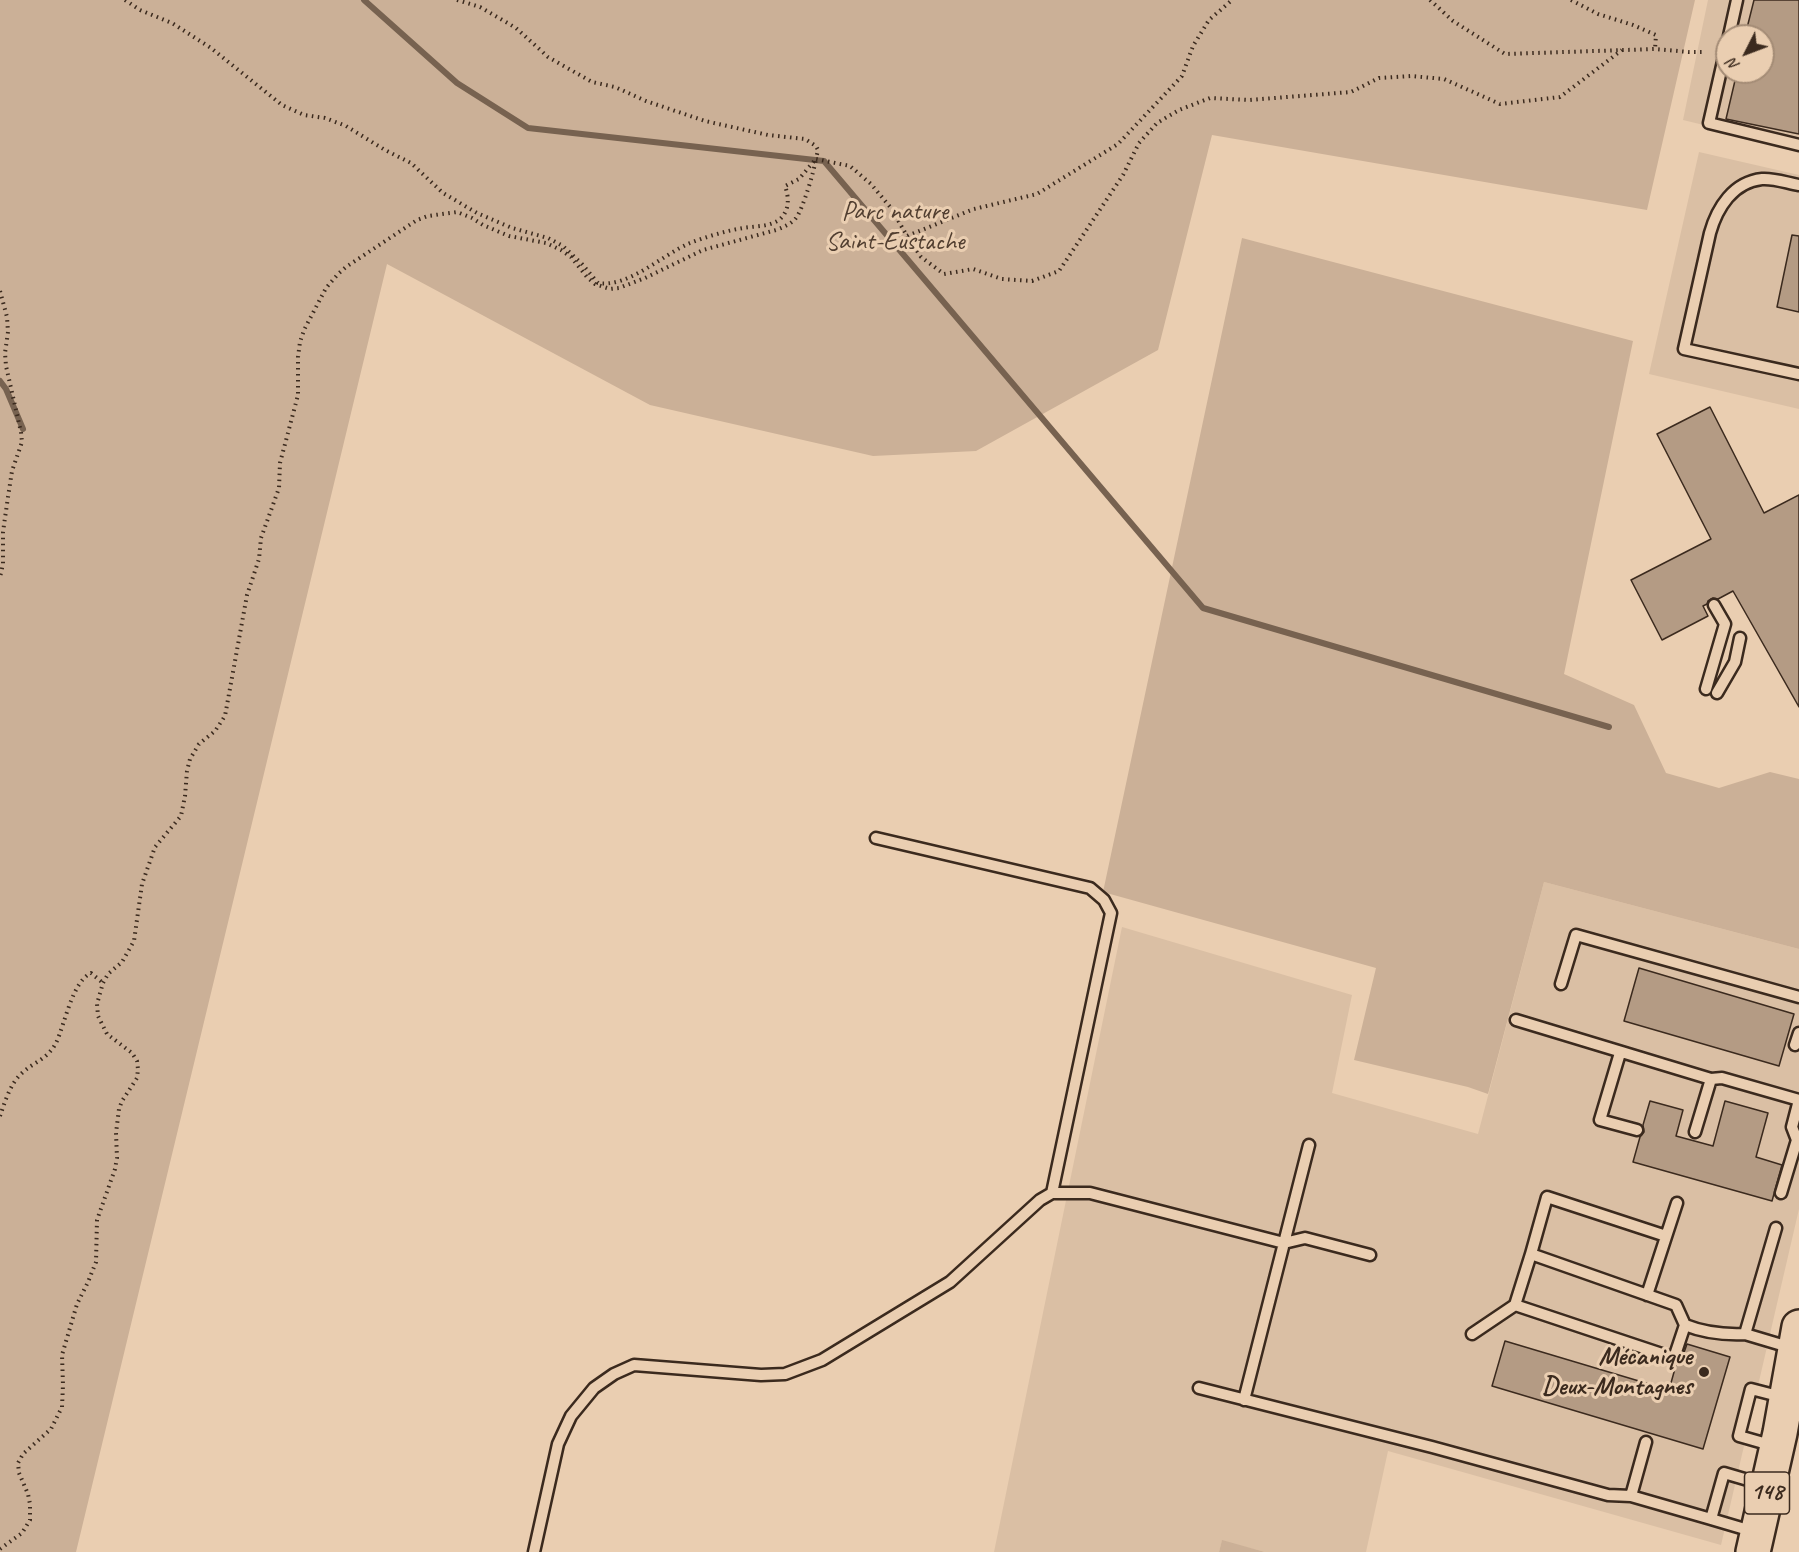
<!DOCTYPE html>
<meta charset="utf-8">
<style>
body{margin:0}
#map{position:relative;width:1799px;height:1552px;overflow:hidden;background:#eaceb1;font-family:Caveat,sans-serif}
canvas{display:block}
.north{position:absolute;left:1715px;top:24px;width:60px;height:60px;box-sizing:border-box;background:#eaceb1;border:2px solid #a48c76;border-radius:50%;rotate:228deg;font-size:16px;font-weight:700;line-height:24px;text-align:center;color:#3b2a1e}
.north::after{content:'';display:block;margin:auto;width:21px;height:27px;background:#3b2a1e;clip-path:polygon(50% 0,100% 100%,50% 72%,0 100%)}
</style>
<div id="map">
<canvas width="1799" height="1552"></canvas>
<div class="north">N</div>
</div>
<script>
const ctx = document.querySelector('canvas').getContext('2d');
ctx.lineJoin = 'round';
function paint(path, color) { ctx.fillStyle = color; ctx.fill(path, 'evenodd'); }
function trace(path, color, width, dash) { ctx.strokeStyle = color; ctx.lineWidth = width; ctx.lineCap = dash ? 'butt' : 'round'; ctx.setLineDash(dash || []); ctx.stroke(path); }
function write(font, color, halo, rows, align = 'center') {
  ctx.font = font + ' Caveat,sans-serif'; ctx.lineWidth = 6; ctx.setLineDash([]); ctx.textBaseline = 'middle'; ctx.strokeStyle = halo; ctx.fillStyle = color; for (const [text, x, y, turn = 0] of rows) {
    ctx.save(); ctx.translate(x, y); ctx.rotate((+turn || 0) * Math.PI / 180); ctx.textAlign = isNaN(turn) ? turn : align; if (halo) ctx.strokeText(text, 0, 0); ctx.fillText(text, 0, 0); ctx.restore();
  }
}
const built = new Path2D(`
 M1708,0H1799V148L1683,120ZM1727,36H1763V72H1727Z
 M1699,152L1799,175V409L1649,374Z
 M1544,882L1799,949V1209L1721,1545L1388,1451L1366,1552H1265L1222,1541L1219,1552H994L1122,927L1352,995L1332,1093L1478,1134Z`);
const green = new Path2D(`
 M0,0H1695L1647,210L1212,135L1158,350L976,451L873,456L650,405L387,264L76,1552H0Z
 M1242,238L1633,341L1564,674L1634,705L1666,773L1719,788L1770,772L1799,779V949L1544,882L1488,1094L1468,1087L1354,1060L1376,968L1103,892Z
 M1222,1540L1265,1552H1219Z`);
const stream = new Path2D(`
 M364,0L457,83L528,128L824,161L1203,608L1609,727
 M0,381L6,389L23,429`);
const building = new Path2D(`
 M1754,0H1799V134L1726,119L1737,72H1763V36H1745Z
 M1792,235L1799,236V312L1777,307Z
 M1710,407L1764,513L1799,495V707L1733,591L1718,599L1713,598L1708,601L1707,604L1703,606L1708,616L1662,640L1631,580L1711,539L1657,434Z
 M1639,968L1794,1014L1779,1066L1624,1021Z
 M1650,1101L1683,1110L1676,1136L1713,1146L1725,1101L1768,1113L1756,1157L1782,1165L1772,1201L1633,1162L1640,1137L1644,1132L1643,1125Z
 M1505,1341L1669,1390L1676,1365L1681,1361L1687,1344L1730,1357L1703,1449L1492,1386Z`);
const path = new Path2D(`
 M125,0L140,10L172,23L211,48L282,105L304,115L325,118L346,126L385,150L411,163L443,193L477,213L512,228L548,238L563,246L582,264L598,283C628,288 662,255 690,243C706,237 725,231 743,228C755,226 768,227 779,220C790,211 789,197 785,186L799,179L815,160
 M457,0L480,7L516,28L548,57L592,82L615,87L646,101L705,121L768,135L805,139L816,146L818,150L816,159L850,166L871,184L891,208L907,236L974,209L1037,194L1118,144L1182,76L1193,46L1209,20L1232,0
 M1430,0L1453,21L1505,54L1655,49L1689,52H1706
 M1571,0L1598,14L1633,25L1656,35L1655,49
 M907,236L921,257L944,274L973,269L1002,279L1032,281L1059,271L1123,175L1139,143L1157,123L1179,110L1210,98L1249,100L1351,92L1379,78L1411,76L1444,79L1500,104L1560,97L1622,50
 M0,291L7,317L8,332L5,353L6,366L21,432L22,442L12,471L8,497L3,532V564L0,577
 M0,1116C5,1102 10,1084 21,1074C33,1062 47,1060 56,1043C65,1024 72,982 91,973L103,983
 M0,1549L22,1533L30,1520V1504L28,1494L19,1473L18,1463L23,1454L51,1429L62,1407L63,1385L62,1355L77,1304L88,1282L96,1262L97,1220L115,1169L117,1158L116,1133L119,1109L122,1101L137,1078L138,1069L137,1061L132,1053L107,1034L98,1016L97,1004L103,983L108,974L122,962L134,941L142,884L155,847L181,816L185,796L187,771L190,759L199,744L215,731L225,716L247,595L259,559L261,538L279,488L280,463L298,395V357L300,342L304,330L326,288L338,274L346,267L417,220L428,216L457,212L472,218L483,225L509,236L546,243L561,250L571,257L587,277L595,284L610,289L619,288L645,278L703,250L776,230C784,227 791,224 796,218C803,209 814,171 816,159`);
const service = new Path2D(`
 M1729,36L1737,0
 M1727,44L1709,123L1799,145
 M1799,185C1787,183 1774,178 1762,179C1733,182 1717,208 1710,233L1684,349L1799,374
 M1706,689L1725,624L1714,605
 M1717,693L1735,662L1740,638
 M876,838L1090,888L1104,900L1111,913L1052,1193
 M1561,984L1576,935L1799,997
 M1516,1020L1711,1079L1722,1078L1799,1100L1792,1127L1797,1140L1799,1141
 M1795,1045L1799,1033
 M1620,1053L1600,1120L1637,1130
 M1695,1132L1711,1079
 M1309,1145L1284,1243L1305,1238L1370,1255
 M1781,1193L1797,1140
 M1776,1228L1745,1334L1792,1348
 M1531,1254L1547,1197L1666,1236
 M1647,1295L1677,1203
 M1685,1325L1674,1358L1515,1305L1531,1254L1676,1305L1685,1325C1705,1333 1723,1335 1745,1334
 M1472,1334L1515,1305
 M1199,1388L1432,1447L1608,1495L1631,1496
 M1646,1442L1631,1496L1711,1519
 M1774,1446L1739,1436L1751,1389L1782,1397
 M1755,1532L1711,1519L1724,1473L1765,1485
 M534,1552L558,1444L571,1416L594,1388L614,1374L634,1365L761,1375L785,1374L822,1360L950,1282L1040,1200L1052,1193H1090L1284,1243L1244,1400`);
const primary = new Path2D(`
 M1753,1552L1780,1433L1799,1327`);
const markers = [
 [1704,1372,6,"#3b2a1e"]
];
const shields = [
 [1767,1493,45]
];
const shieldNames = [
 ["148",1767,1493]
];
const parkNames = [
 ["Parc nature",895,212],
 ["Saint-Eustache",895,242]
];
const poiNames = [
 ["Mécanique",1692,1357],
 ["Deux-Montagnes",1692,1387]
];
paint(built, '#dabfa4');
paint(green, '#cbb097');
trace(stream, '#776250', 6);
paint(building, '#b49b84');
trace(building, '#3b2a1e', 1.5);
trace(service, '#3b2a1e', 15);
trace(primary, '#3b2a1e', 38);
trace(path, '#3b2a1e', 4, [1.5, 4.5]);
trace(service, '#eaceb1', 10);
trace(primary, '#eaceb1', 33);
for (const [x, y, r, color] of markers) { const dot = new Path2D(); dot.arc(x, y, r, 0, 2 * Math.PI); ctx.fillStyle = color; ctx.fill(dot); trace(dot, '#eaceb1', 2); }
for (const [x, y, w] of shields) { const box = new Path2D(); box.roundRect(x - w / 2, y - 21, w, 42, 4.5); ctx.fillStyle = '#eaceb1'; ctx.fill(box); trace(box, '#3b2a1e', 1.5); }
write('bold 24px', '#3b2a1e', null, shieldNames);
write('26px', '#513e30', '#eaceb1', parkNames);
write('bold 26px', '#3b2a1e', '#eaceb1', poiNames, 'right');
</script>
